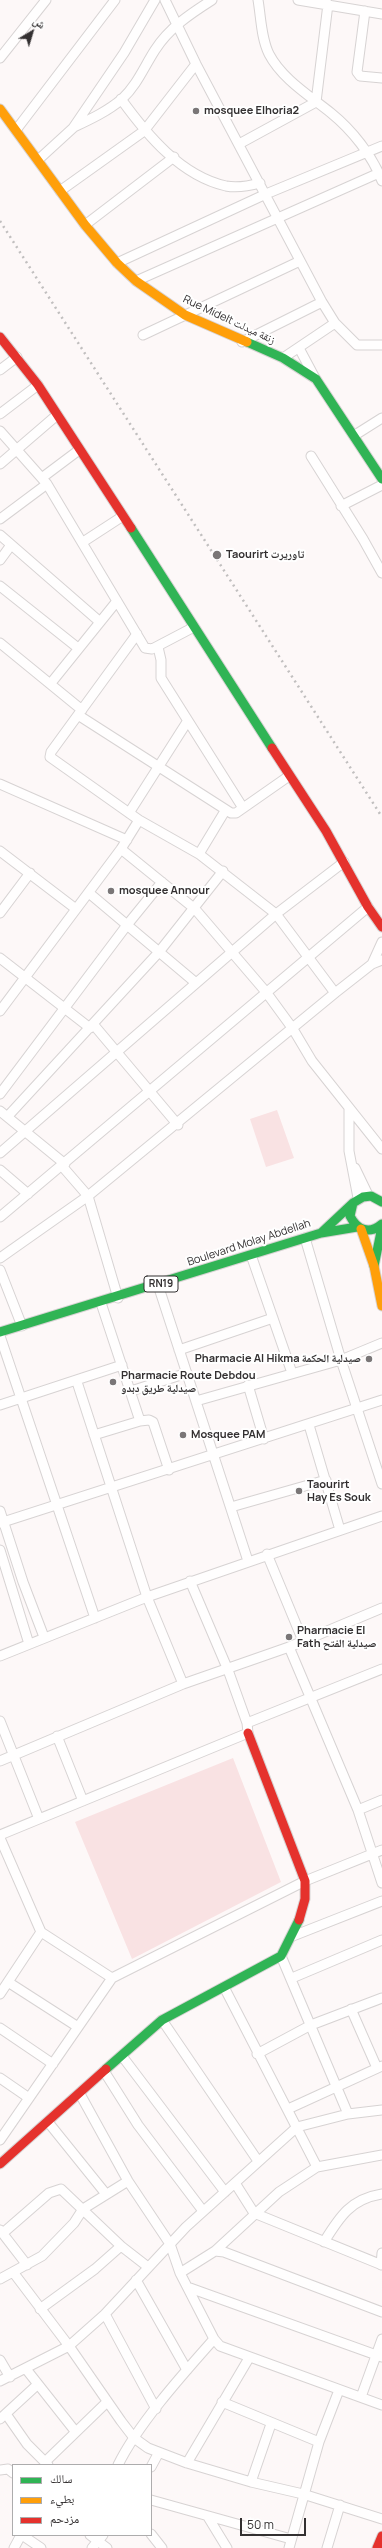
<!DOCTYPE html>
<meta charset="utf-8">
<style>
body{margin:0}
#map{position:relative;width:382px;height:2548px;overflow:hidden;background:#fdf8f8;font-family:Manrope,"Noto Naskh Arabic",sans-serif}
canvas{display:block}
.legend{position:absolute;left:12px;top:2464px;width:140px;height:72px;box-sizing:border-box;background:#fff;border:1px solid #adacad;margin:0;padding:5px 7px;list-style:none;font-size:12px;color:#333031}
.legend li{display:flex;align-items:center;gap:8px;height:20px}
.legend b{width:20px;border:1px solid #adacad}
.north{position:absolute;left:12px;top:12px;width:40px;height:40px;-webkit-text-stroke:3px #fff;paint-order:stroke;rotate:38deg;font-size:11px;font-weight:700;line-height:16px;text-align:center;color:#333031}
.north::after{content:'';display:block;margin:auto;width:14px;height:18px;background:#333031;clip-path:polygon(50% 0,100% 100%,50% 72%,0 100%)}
.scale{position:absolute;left:240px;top:2518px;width:66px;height:18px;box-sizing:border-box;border:2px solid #333031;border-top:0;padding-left:5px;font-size:12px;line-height:14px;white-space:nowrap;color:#333031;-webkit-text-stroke:3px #fff;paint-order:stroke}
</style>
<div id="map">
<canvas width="382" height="2548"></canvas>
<ul class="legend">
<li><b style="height:5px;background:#30b455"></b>سالك</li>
<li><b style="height:5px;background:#ff9f0a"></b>بطيء</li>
<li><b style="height:5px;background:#e5322d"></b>مزدحم</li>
</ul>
<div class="north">ش</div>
<div class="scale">50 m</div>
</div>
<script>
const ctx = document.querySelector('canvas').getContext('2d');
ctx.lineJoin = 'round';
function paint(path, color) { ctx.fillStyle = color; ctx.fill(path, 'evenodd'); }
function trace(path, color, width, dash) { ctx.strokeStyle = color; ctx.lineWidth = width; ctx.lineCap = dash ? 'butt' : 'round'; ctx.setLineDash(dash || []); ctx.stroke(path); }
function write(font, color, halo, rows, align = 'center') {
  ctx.font = font + ' Manrope,"Noto Naskh Arabic",sans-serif'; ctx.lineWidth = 4; ctx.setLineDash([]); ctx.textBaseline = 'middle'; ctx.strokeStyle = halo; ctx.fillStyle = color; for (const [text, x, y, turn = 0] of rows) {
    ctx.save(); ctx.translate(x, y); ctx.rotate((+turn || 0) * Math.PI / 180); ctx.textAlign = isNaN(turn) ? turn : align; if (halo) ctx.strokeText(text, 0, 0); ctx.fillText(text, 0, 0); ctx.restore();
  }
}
const green = new Path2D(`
 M277,1110L294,1158L266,1167L250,1119Z
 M233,1758L281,1882L132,1959L75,1822Z`);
const street = new Path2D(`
 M165,0L196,64L322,302L335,323L357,345H382
 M258,0C261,17 261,38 269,54C282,79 310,96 331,113C352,130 372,155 382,181
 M298,0L382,14
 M365,11L357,72L360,76L382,78
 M0,58L46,0
 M121,99C147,135 181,176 226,186C237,188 249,186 260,183
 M74,127C91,119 108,111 122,99C137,85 144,67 155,50C169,28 190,14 212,0
 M16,130L115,0
 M239,144L316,102L328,4
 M38,160L73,128L124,53L155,0
 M60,191L144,131L196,64
 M85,225L174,157
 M117,263L266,194L382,146
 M136,281L379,173
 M143,335L300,261
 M242,342L322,302
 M299,348L315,378
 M283,358L335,323
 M0,370L17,357
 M0,414L38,385
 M0,431L47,484L145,648L152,649L194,627
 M355,435L382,418
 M311,456L363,539L382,573
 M0,464L57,415
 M43,477L79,450
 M341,506L382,485
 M0,519L47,484
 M0,535L100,622
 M83,542L123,516
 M0,560L11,545
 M0,586L78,648
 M137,634L51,752L50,757L139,820L199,854L276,914L335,993
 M0,643L82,710
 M158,647L161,660V678L243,808
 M51,683L117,601
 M78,715L231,813H236L289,776
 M0,784L127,840
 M129,813L187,722
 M121,849L195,909L266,992L293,1029L312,1061L382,1149
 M0,851L76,909
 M199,854L225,811
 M89,893L196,983
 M0,913L30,873
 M0,958L90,1028
 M372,964L382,942
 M0,1011L121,849L139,820
 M93,1024L178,1125
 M0,1094L127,925L162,882
 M349,1108V1151L358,1198
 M0,1111L65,1164
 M8,1116L159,952L223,871
 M0,1153L276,914L344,862
 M62,1166L88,1196L118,1298
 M355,1168L368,1195
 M0,1170L28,1194
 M0,1217L368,907
 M305,1238L341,1360L382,1484
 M251,1255L292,1373
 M0,1258L88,1196L335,993L372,964L382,960
 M0,1270L22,1326
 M158,1285L248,1561
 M101,1303L140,1421L149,1420L153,1422L169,1470
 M0,1336L95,1618
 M179,1350L273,1318
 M77,1382L147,1597L183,1684
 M248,1385L264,1439
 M131,1391L187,1373
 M196,1401L341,1360L382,1343
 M0,1405L122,1365
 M309,1425L340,1530
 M94,1435L140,1421
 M231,1507L326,1480
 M0,1511L23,1582L44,1637
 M0,1523L382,1400
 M0,1550L29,1644
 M267,1554L303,1641
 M289,1647L358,1810L382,1883
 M0,1656L147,1597L382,1516
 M0,1721L39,1819
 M247,1723L382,1669
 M57,1736L83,1801
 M0,1761L183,1684L289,1647L382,1608
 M358,1810L382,1800
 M0,1835L248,1733L247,1723L228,1670L190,1581
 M0,1838L41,1932L112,1978
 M293,1936L382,1901
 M281,1956L348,2114
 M292,1978L382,1940
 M8,1982L78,2027
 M224,1987L317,2167
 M0,1994L41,1932
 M351,2009L377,2068
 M162,2020L258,2161
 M0,2028L53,2064
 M257,2054L311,2025L382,1998
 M122,2056L225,2192
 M104,2071L138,2125L203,2211
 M0,2078L29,2098
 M80,2094L128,2181L170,2244L180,2273L214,2339L220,2346L382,2405
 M288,2109L382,2066
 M48,2122L106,2194
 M0,2140L112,1978L305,1881L382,1850
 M235,2183L254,2213L382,2265
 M0,2230L27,2265
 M3,2233L49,2193L61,2189L121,2246L148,2267
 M324,2242C340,2216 351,2199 382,2194
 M215,2251L279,2192L317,2167L382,2155
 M381,2265L382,2253
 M13,2272L69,2346L121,2421L134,2438L148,2448L187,2463L251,2482L303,2494L382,2519
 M180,2273L215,2251L224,2252L382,2312
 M0,2279L42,2256L74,2223L83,2209L128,2181
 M136,2280L187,2370
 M190,2288L382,2357
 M40,2309L95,2269L121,2246
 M105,2314L156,2409
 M0,2360L10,2377
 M26,2369L75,2431
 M0,2381L69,2346L105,2314L186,2227L297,2127L348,2114L382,2110
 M361,2397L382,2339
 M222,2402L319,2442
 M6,2414L27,2444L48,2465
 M0,2419L37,2385
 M45,2462L107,2402
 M187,2463L249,2358
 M118,2465C138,2424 183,2374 214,2339
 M151,2467L158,2454
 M0,2470L8,2469L13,2473
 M251,2482L271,2424
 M151,2500L291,2539
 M208,2517L227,2548
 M151,2534L162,2548
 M22,2535L41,2548
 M90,2535L107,2548
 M14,2548L21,2535
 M92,2548L103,2535
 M289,2548L319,2442L339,2390
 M327,2548L340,2505`);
const fast = new Path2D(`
 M247,342L283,358L316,379L382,479
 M131,528L272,748
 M382,1202L371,1196L363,1197L353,1203L350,1216C357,1230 369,1235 382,1224
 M321,1233L353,1203
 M374,1266L382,1227
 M0,1332L321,1233L357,1227
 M106,2069L162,2020L281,1956L299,1920`);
const slow = new Path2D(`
 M0,109L85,225L117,263L136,281L185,315L247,342
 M361,1229L374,1266L382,1306`);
const jam = new Path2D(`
 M0,337L38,385L131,528
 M272,748L326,831L368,907L382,927
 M248,1733L305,1881V1899L299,1920
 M0,2164L106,2069
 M377,2548L382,2536`);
const rail = new Path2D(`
 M0,221L382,817`);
const markers = [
 [196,111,4,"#7a7677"],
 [217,555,5,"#7a7677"],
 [111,891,4,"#7a7677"],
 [369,1359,4,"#7a7677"],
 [113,1382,4,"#7a7677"],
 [183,1435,4,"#7a7677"],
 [299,1491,4,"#7a7677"],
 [289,1637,4,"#7a7677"]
];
const shields = [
 [161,1284,34]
];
const shieldNames = [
 ["RN19",161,1284]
];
const poiNames = [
 ["mosquee Elhoria2",204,111],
 ["Taourirt تاوريرت",226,555],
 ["mosquee Annour",119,891],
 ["Pharmacie Al Hikma صيدلية الحكمة",361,1359,"right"],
 ["Pharmacie Route Debdou",121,1376],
 ["صيدلية طريق دبدو",121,1389],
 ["Mosquee PAM",191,1435],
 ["Taourirt",307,1485],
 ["Hay Es Souk",307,1498],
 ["Pharmacie El",297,1631],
 ["Fath صيدلية الفتح",297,1644]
];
const streetNames = [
 ["Rue Midelt زنقة ميدلت",229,320,25],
 ["Boulevard Molay Abdellah",249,1243,-18]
];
paint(green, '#f9e2e3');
trace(street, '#d7d3d3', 11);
trace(fast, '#d7d3d3', 11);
trace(slow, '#d7d3d3', 11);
trace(jam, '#d7d3d3', 11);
trace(street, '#fffefe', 9);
trace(fast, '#30b455', 9);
trace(slow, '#ff9f0a', 9);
trace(jam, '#e5322d', 9);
trace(rail, '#c1bfbf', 2.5, [2, 4]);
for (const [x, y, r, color] of markers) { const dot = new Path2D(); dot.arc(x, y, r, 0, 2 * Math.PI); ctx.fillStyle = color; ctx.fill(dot); trace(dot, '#fff', 1.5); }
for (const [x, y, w] of shields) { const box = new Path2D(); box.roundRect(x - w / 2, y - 8, w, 16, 3); ctx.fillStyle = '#fff'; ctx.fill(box); trace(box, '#333031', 1); }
write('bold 10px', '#333031', null, shieldNames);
write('bold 11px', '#333031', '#fff', poiNames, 'left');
write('11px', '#333031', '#fff', streetNames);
</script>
